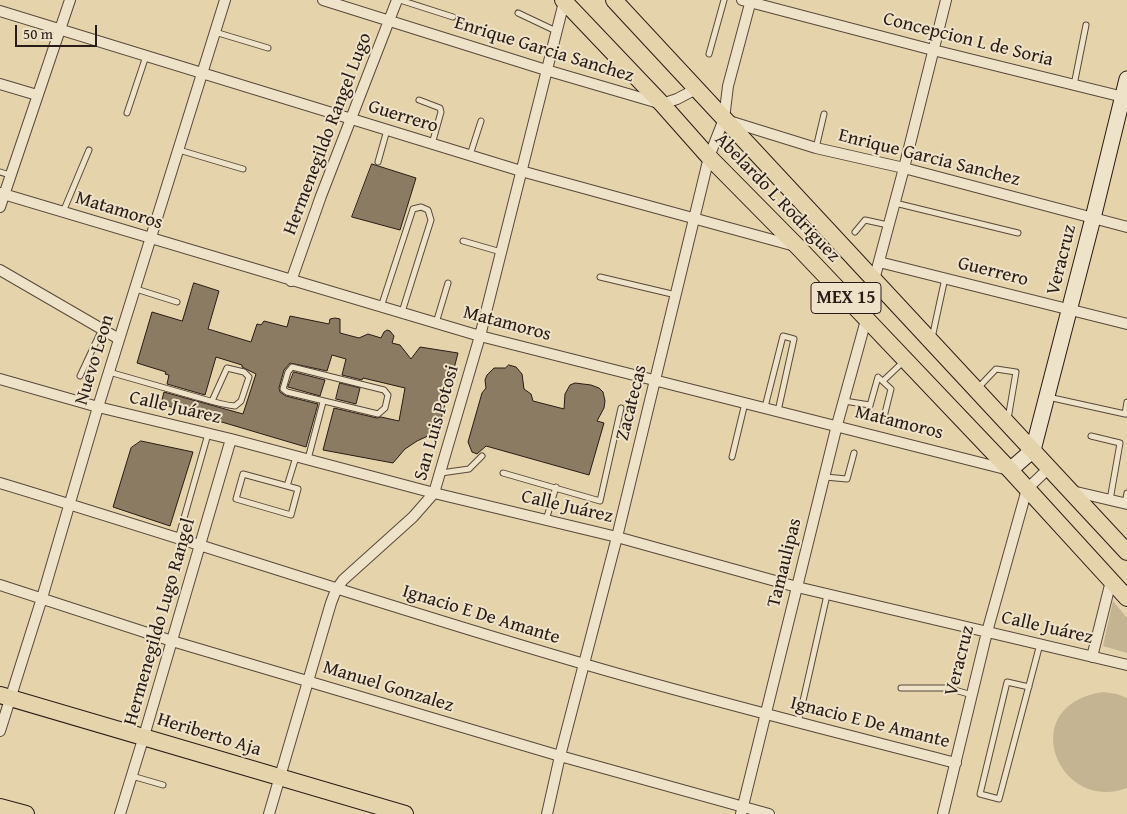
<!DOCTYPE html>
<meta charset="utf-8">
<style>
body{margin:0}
#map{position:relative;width:1127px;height:814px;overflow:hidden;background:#e5d3ab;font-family:"Gentium Book Plus",serif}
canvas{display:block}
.scale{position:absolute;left:15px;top:25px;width:82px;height:22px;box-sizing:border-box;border:2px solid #291b15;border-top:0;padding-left:6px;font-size:15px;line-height:18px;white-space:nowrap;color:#291b15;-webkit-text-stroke:4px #eee2c8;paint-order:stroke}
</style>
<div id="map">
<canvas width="1127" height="814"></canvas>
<div class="scale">50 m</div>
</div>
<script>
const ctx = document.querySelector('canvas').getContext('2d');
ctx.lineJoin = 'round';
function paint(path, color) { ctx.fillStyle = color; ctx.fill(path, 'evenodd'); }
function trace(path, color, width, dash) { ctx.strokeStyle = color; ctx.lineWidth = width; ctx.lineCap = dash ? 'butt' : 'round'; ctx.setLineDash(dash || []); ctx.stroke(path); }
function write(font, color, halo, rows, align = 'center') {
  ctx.font = font + ' "Gentium Book Plus",serif'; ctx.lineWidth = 4; ctx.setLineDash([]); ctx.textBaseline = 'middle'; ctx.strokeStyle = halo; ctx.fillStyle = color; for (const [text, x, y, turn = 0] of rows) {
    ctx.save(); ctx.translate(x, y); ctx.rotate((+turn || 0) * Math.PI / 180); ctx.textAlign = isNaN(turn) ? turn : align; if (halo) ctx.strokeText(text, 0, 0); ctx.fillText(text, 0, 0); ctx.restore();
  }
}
const green = new Path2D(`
 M1113,601L1127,618V653L1103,646Z
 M1103,692L1117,694L1127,698V788C1058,814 1014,705 1103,692Z`);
const building = new Path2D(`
 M372,164L416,178L400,230L352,217Z
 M194,283L219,291L208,329L251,342L257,324L261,325L264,321L287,327L290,316L329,324L330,319L335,318L340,319V333L359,338L368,334L381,338L384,332L387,330L390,331L394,336L392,343L400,345L411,359L420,347L458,353L437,435H430L417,441L405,449L393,463L323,450L334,408L377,418L381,417L399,421L405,388L363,378L362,380L342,375L346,359L332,355L327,371L290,363L284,370L279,388L280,392L286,396L318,404L306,447L161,404L164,392L243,414L256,374L242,367V365L216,357L205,395L167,384L169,375L165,374L166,372L137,363L152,312L182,321Z
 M509,365L516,367L522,374L524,389L531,394L533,401L564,409L565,394L570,385L575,383L591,385L599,388L603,392L605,401L604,408L597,421L604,423L589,475L486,446L477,454L472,452L468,442L482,393L486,388L485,380L487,375L494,368H505Z
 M294,372L325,380L320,396L288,387Z
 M340,383L360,388L356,404L336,399Z
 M141,441L193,452L170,526L113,507L131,448Z`);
const lane = new Path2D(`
 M400,0L453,17
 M518,13L556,31
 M215,32L268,48
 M709,54L724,0
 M1074,85L1086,25
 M419,100L440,108L441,112L432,144
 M127,113L146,56
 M816,148L824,114
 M179,150L243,169
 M470,155L481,121
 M378,162L387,130
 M0,172L10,175
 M895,203L1018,233
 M63,212L89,150
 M855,232L865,220L888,225
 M463,241L501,252
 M600,277L676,295
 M136,289L177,302
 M381,307L413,209L421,207L428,210L431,220L402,312
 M436,323L448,283
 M932,338L945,278
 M292,367L384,390L388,395L385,408L378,414L287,392L283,389L288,372Z
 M109,372C137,380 165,388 193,396C207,400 221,405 235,406L241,401L249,377L244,372L227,368L212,401
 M80,376L102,329
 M878,377L891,389L884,417L867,416Z
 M883,381L903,362
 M978,388L996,369L1016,372L1008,419
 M1048,397L1125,414L1127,402
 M844,401L870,405
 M765,407L783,336L794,339L778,411
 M1091,436L1120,443L1110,500
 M732,457L745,403
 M308,459L323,402
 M441,473L469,469L482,456
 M503,473L600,501L621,408
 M243,474L298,489L291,515L236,499Z
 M825,477L847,479L854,453
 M287,486L296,457
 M1125,503L1127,493
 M546,520L556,487
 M178,539L208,434
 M1029,687L1007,682L980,794L999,799L1040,644
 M901,688H948L972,695
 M798,723L827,595
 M132,776L163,785`);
const street = new Path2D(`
 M323,0L546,70L662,104L677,99L696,89
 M742,0L933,50L1127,98
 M0,11L521,171L795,246
 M0,84L37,95
 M729,121L816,148L904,168L1127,227
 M0,193L480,336L1009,470
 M0,207L70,0
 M879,262L1127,324
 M0,270L119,339
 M874,280L904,168L946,0
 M291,281L321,196L397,0
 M0,379L98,407L231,439L434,493L617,537L797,587L1127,665
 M0,483C195,542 388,607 584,664C707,700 832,731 956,763
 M1072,491L1127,504
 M0,585L172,641L560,756L769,814
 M1092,657L1111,581
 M0,731L42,598L98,407L225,0
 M120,814L144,736L231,439
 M269,814L331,603L336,590L343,580L413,517L434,493L480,336L564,2
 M547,814L560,756L617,537L709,157L724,119L728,86L751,0
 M741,814L837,425L866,320
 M943,814L987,632L1027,489L1049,468`);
const secondary = new Path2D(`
 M1010,470L1033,450L1093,218L1127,79`);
const primary = new Path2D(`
 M563,0L662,104L709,157L798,247L1010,470L1127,598
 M614,0L1127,552
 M0,695L405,814
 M0,807L26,814`);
const shields = [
 [846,298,70]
];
const shieldNames = [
 ["MEX 15",846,298]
];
const streetNames = [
 ["Concepcion L de Soria",968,40,14],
 ["Enrique Garcia Sanchez",544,50,17],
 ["Guerrero",403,117,17],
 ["Hermenegildo Rangel Lugo",328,134,-69],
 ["Enrique Garcia Sanchez",929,158,14],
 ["Abelardo L Rodriguez",777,198,46],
 ["Matamoros",119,211,17],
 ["Veracruz",1062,260,-76],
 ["Guerrero",993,272,14],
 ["Matamoros",507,324,15],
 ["Nuevo Leon",95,360,-73],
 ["Zacatecas",632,403,-76],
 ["Calle Juárez",175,408,13],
 ["San Luis Potosi",437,423,-74],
 ["Matamoros",899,423,14],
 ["Calle Juárez",567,507,13],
 ["Tamaulipas",785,563,-76],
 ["Ignacio E De Amante",481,615,17],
 ["Hermenegildo Lugo Rangel",160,622,-74],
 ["Calle Juárez",1047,628,13],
 ["Veracruz",960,661,-76],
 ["Manuel Gonzalez",388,687,17],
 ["Ignacio E De Amante",870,723,14],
 ["Heriberto Aja",209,735,17]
];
paint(green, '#c5b492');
paint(building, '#8b7b63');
trace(building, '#291b15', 1);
trace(lane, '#58493a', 7);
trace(street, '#58493a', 12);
trace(secondary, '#291b15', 17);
trace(primary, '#291b15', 18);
trace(lane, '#eee2c8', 5);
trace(street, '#eee2c8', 10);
trace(secondary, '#eee2c8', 15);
trace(primary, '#e5d3ab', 16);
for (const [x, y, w] of shields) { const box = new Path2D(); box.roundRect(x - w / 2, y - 15.5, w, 31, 4); ctx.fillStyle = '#eee2c8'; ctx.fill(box); trace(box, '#291b15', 1); }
write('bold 18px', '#291b15', null, shieldNames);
write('19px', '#291b15', '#eee2c8', streetNames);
</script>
